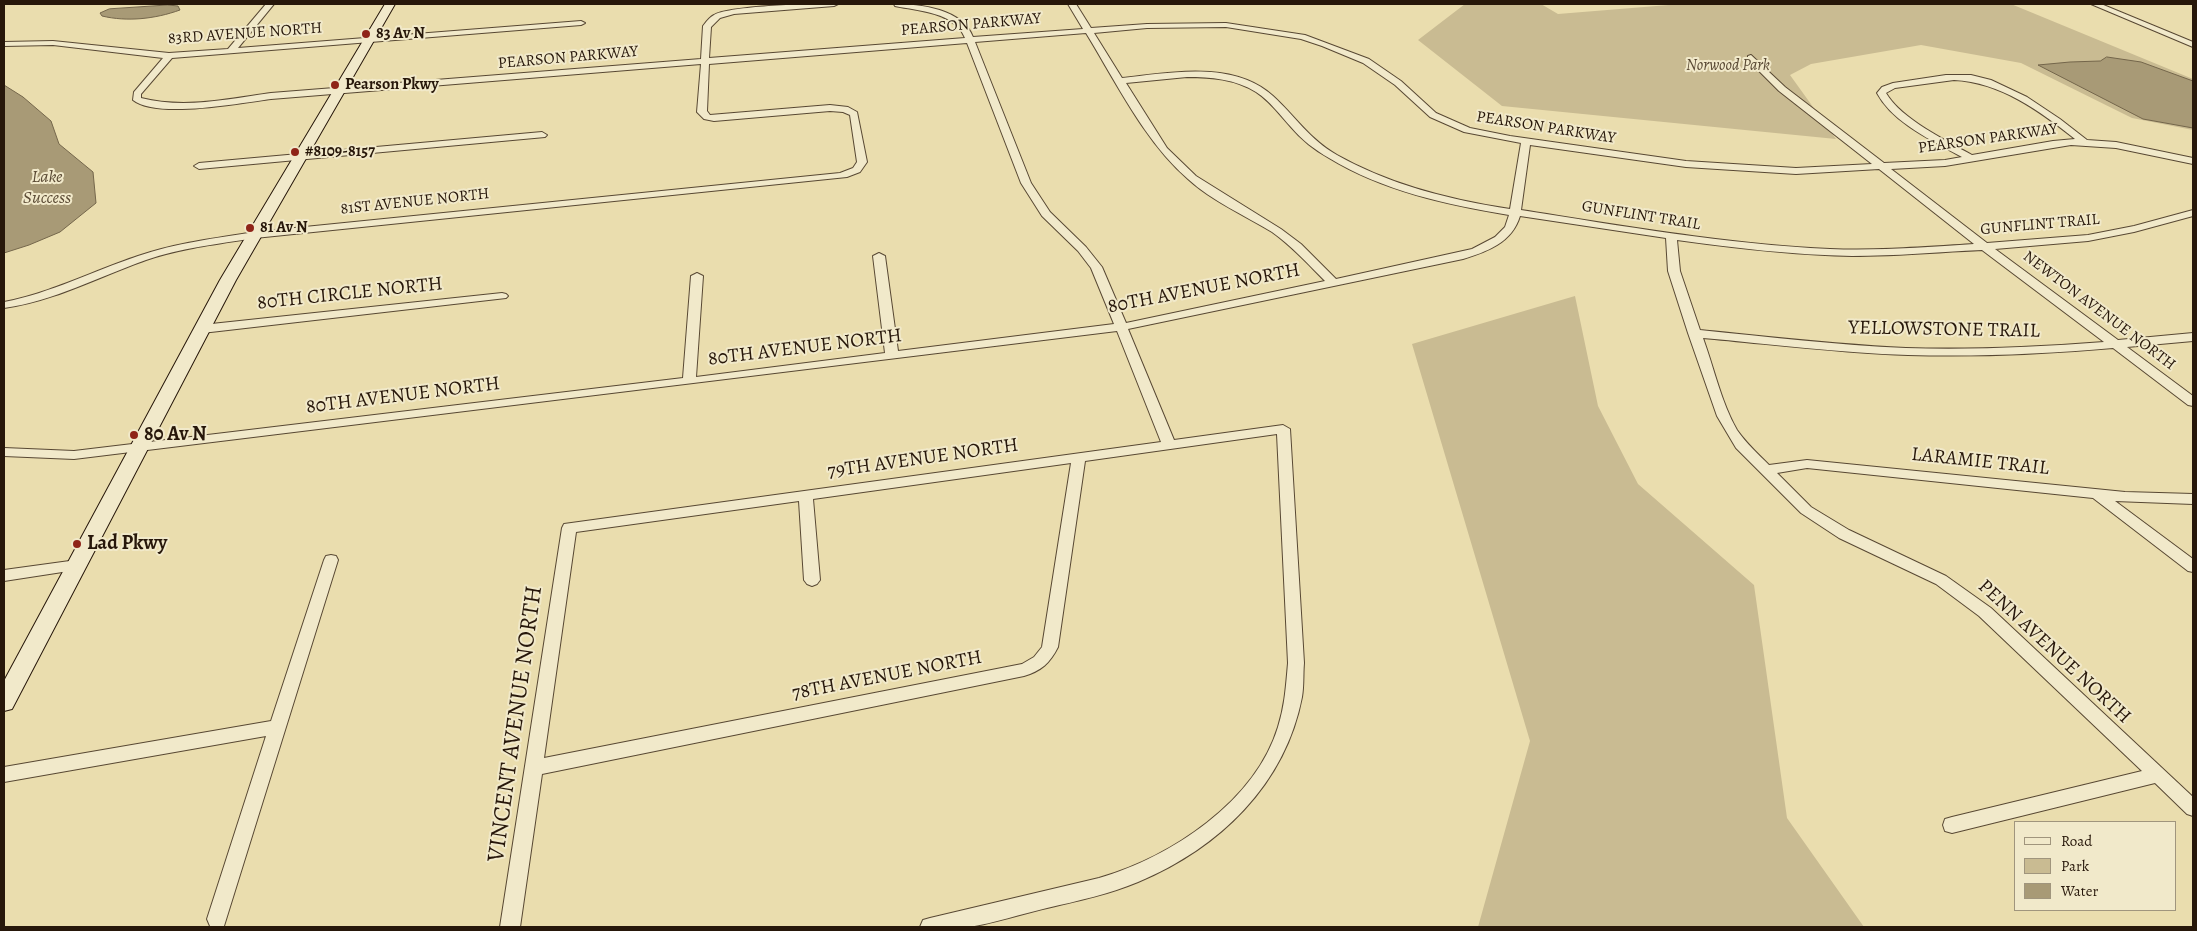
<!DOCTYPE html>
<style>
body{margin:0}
#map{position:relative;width:2197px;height:931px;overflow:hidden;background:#eaddae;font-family:Alegreya,serif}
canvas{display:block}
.frame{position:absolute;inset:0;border:5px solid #27170a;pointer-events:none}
.legend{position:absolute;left:2014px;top:821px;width:162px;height:90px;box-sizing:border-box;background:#f1e9ca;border:1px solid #a0957d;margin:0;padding:6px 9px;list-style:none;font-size:15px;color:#27170a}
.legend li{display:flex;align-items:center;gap:10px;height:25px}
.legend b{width:25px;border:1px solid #a0957d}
</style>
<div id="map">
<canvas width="2197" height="931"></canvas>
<div class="frame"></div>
<ul class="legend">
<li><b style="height:6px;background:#f1e9ca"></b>Road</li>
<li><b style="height:14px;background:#c9bb92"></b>Park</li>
<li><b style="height:14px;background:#a89a76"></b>Water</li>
</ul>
</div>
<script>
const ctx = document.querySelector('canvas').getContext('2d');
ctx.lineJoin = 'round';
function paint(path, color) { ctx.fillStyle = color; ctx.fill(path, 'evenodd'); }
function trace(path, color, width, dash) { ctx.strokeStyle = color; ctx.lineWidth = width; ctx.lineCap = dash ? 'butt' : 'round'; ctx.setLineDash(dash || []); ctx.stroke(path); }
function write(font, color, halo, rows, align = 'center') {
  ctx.font = font + ' Alegreya,serif'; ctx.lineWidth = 4; ctx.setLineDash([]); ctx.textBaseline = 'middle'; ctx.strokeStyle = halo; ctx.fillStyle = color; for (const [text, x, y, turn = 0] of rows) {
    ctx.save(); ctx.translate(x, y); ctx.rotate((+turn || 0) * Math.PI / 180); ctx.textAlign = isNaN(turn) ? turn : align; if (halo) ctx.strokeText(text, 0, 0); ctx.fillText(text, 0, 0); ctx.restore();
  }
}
const green = new Path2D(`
 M1465,4H1541L1558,14L1681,4H2011L2193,79V130L2132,118L2021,63L1921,45L1811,64L1790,75L1836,139L1502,106L1418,40Z
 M1575,296L1598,406L1638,484L1754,585L1787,818L1864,927H1478L1530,741L1412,344Z`);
const water = new Path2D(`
 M168,5L178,6L180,10C155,19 127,22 102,16L100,13L109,9Z
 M2107,57L2141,62L2193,81V128L2143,119L2038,65L2070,62L2100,61Z
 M4,85L23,97L51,121L59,144L93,172L96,203L60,232L29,245L4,253Z`);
const street = new Path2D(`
 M266,4H274L238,48L581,21L585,23L581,25L172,58L141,94V98C184,109 228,99 271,93L701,59L703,26C706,22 710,17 714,15C728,6 818,3 838,4L834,6L734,14L720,18L711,27L709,58L965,38C955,12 919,11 895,6L894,4C921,4 962,9 973,37L1083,29L1068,4H1076L1091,28L1147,24L1226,23L1305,35L1369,59L1401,81L1436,113L1470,128L1510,136L1686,161L1796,168L1872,164L1779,91L1748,60V56L1751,55L1785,87L1884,163L1945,160L1962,157C1933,141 1893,123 1877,93L1882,87L1893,83L1946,75H1971L1991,80L2027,97L2060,119L2087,140L2116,142L2193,158V164L2116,148L2071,145L1945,166L1891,169L1987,243L2088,235L2134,226L2193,210V216L2134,232L2088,241L1995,249L2118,340L2193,333V341L2127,347L2193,396V406L2188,405L2113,348C2045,354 1976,357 1908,355C1839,353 1771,344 1703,338C1714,368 1721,402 1737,430C1746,443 1758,454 1769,465L1807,460L2125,492L2193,494V504L2115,501L2193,559V572L2188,571L2093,498L1807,468L1777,473L1811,507L1849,530L1946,576L1991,608L2193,797V816L2187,814L2155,783L1952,833L1945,831L1943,825L1945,819L1952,817L2142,771L1979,616L1936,584L1839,538L1801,513L1736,448L1717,416L1688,333L1668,271L1666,238L1520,216C1512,243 1486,252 1463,259L1128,329L1174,440L1283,425L1290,429L1304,663C1303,674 1304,686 1302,697C1285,785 1219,848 1138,882C1109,894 1078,901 1047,908C1021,914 995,923 969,927C954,929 935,928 920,927L923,920L930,918L1099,878C1171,857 1255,802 1278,727C1285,705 1286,685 1288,663L1277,434L1085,461L1058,647C1050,663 1041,671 1024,676L542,774L520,927H500L562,528L564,524L1161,442L1117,331L74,459L4,456V448L74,451L683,378L691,276L697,273L703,276L696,377L885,353L873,256L879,253L885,256L898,351L1114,324L1091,268L1078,251L1042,216L1021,183L967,43L709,64L707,111L710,115L830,105L848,107L857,112L867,162L860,172L847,177L255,238C218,244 181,248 146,260C98,277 54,301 4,308V302C51,293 93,271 138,256C176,243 216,238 255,232L840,173L853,168L857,162L850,115L843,112L830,111L714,121L704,119L697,112L701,64L271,99C241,103 156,119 133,100L134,92L163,58L53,45L4,46V42L53,41L169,53L228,49ZM1226,27L1301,39L1322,46L1363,63L1395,85L1430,117L1464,132L1521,143L1510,209C1451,200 1390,185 1337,155C1310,140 1295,116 1273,96C1233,60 1170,73 1122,78L1094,33L1147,28ZM1086,33C1116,82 1145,142 1188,179C1212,201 1244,215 1272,232C1292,246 1308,264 1325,281L1126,323L1102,267L1086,247L1050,212L1031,183L975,42ZM1187,77C1211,77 1235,79 1256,92C1270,101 1280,115 1291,127C1302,140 1315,150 1329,158C1383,191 1448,205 1509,215L1505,227L1495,237L1472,249L1336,279L1301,244L1281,229L1196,176L1167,148L1126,83ZM1954,80C2000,82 2040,111 2075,139L2053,141L1972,155C1947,141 1901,119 1886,93L1895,88ZM1530,145L1686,167L1796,174L1879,169L1974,244C1926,247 1878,251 1830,249C1726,244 1623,226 1521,210ZM1677,240C1735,248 1793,255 1852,256C1895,256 1939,252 1982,250L2104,342C2038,347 1972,350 1906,348C1837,345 1769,337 1700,330L1680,271ZM1071,463L1042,647L1034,657L1022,664L544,758L576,532L799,501L804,580L807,584L812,586L817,584L820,580L813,499Z
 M2091,4H2101L2193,42V47Z
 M542,132L547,135L545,137L199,169L194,166L199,163Z
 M502,293L506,294L508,296L506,298L202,333L196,329L202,325Z
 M331,555L336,556L338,560L224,926L220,927L210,926L207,919L266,736L4,782V767L271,721L324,560L326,556Z
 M77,560L82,561L85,565L82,569L4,581V570Z`);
const secondary = new Path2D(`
 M385,4H395L236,280L12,709L4,711V681L220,280Z`);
const markers = [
 [366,34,5,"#8f2418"],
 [335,85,5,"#8f2418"],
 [295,152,5,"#8f2418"],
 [250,228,5,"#8f2418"],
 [134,435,5,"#8f2418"],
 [77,544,5,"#8f2418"]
];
const farStreetnames = [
 ["PEARSON PARKWAY",971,25,-5],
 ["83RD AVENUE NORTH",245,34,-4],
 ["PEARSON PARKWAY",568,58,-5],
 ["PEARSON PARKWAY",1546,128,9],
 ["PEARSON PARKWAY",1988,139,-8],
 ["81ST AVENUE NORTH",415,202,-6],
 ["GUNFLINT TRAIL",1641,216,9],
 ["GUNFLINT TRAIL",2040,225,-5],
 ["NEWTON AVENUE NORTH",2099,311,37]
];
const farPoinames = [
 ["83 Av N",376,34],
 ["Pearson Pkwy",345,85],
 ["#8109-8157",305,152],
 ["81 Av N",260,228]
];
const farParknames = [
 ["Norwood Park",1728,66]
];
const farWaternames = [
 ["Lake",47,178],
 ["Success",47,199]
];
const streetNames = [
 ["80TH AVENUE NORTH",1204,289,-11],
 ["80TH CIRCLE NORTH",350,294,-6],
 ["YELLOWSTONE TRAIL",1944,330,1],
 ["80TH AVENUE NORTH",805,348,-7],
 ["80TH AVENUE NORTH",403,396,-7],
 ["79TH AVENUE NORTH",923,459,-8],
 ["LARAMIE TRAIL",1980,462,6],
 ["PENN AVENUE NORTH",2054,652,43],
 ["78TH AVENUE NORTH",887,676,-11]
];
const poiNames = [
 ["80 Av N",144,435],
 ["Lad Pkwy",87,544]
];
const nearStreetnames = [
 ["VINCENT AVENUE NORTH",516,724,-82]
];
paint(green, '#c9bb92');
paint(water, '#a89a76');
trace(water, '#74664b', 1);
trace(street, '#584833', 2);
trace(secondary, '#27170a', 2);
paint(street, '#f1e9ca');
paint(secondary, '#f1e9ca');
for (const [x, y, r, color] of markers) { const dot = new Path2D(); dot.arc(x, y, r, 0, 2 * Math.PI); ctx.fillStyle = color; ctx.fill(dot); trace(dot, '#f1e9ca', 2); }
write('16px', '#27170a', '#f1e9ca', farStreetnames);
write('bold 16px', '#27170a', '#f1e9ca', farPoinames, 'left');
write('italic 16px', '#584833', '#f1e9ca', farParknames);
write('italic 18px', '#5b4b35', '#f1e9ca', farWaternames);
write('20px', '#27170a', '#f1e9ca', streetNames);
write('bold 20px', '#27170a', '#f1e9ca', poiNames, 'left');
write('24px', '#27170a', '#f1e9ca', nearStreetnames);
</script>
